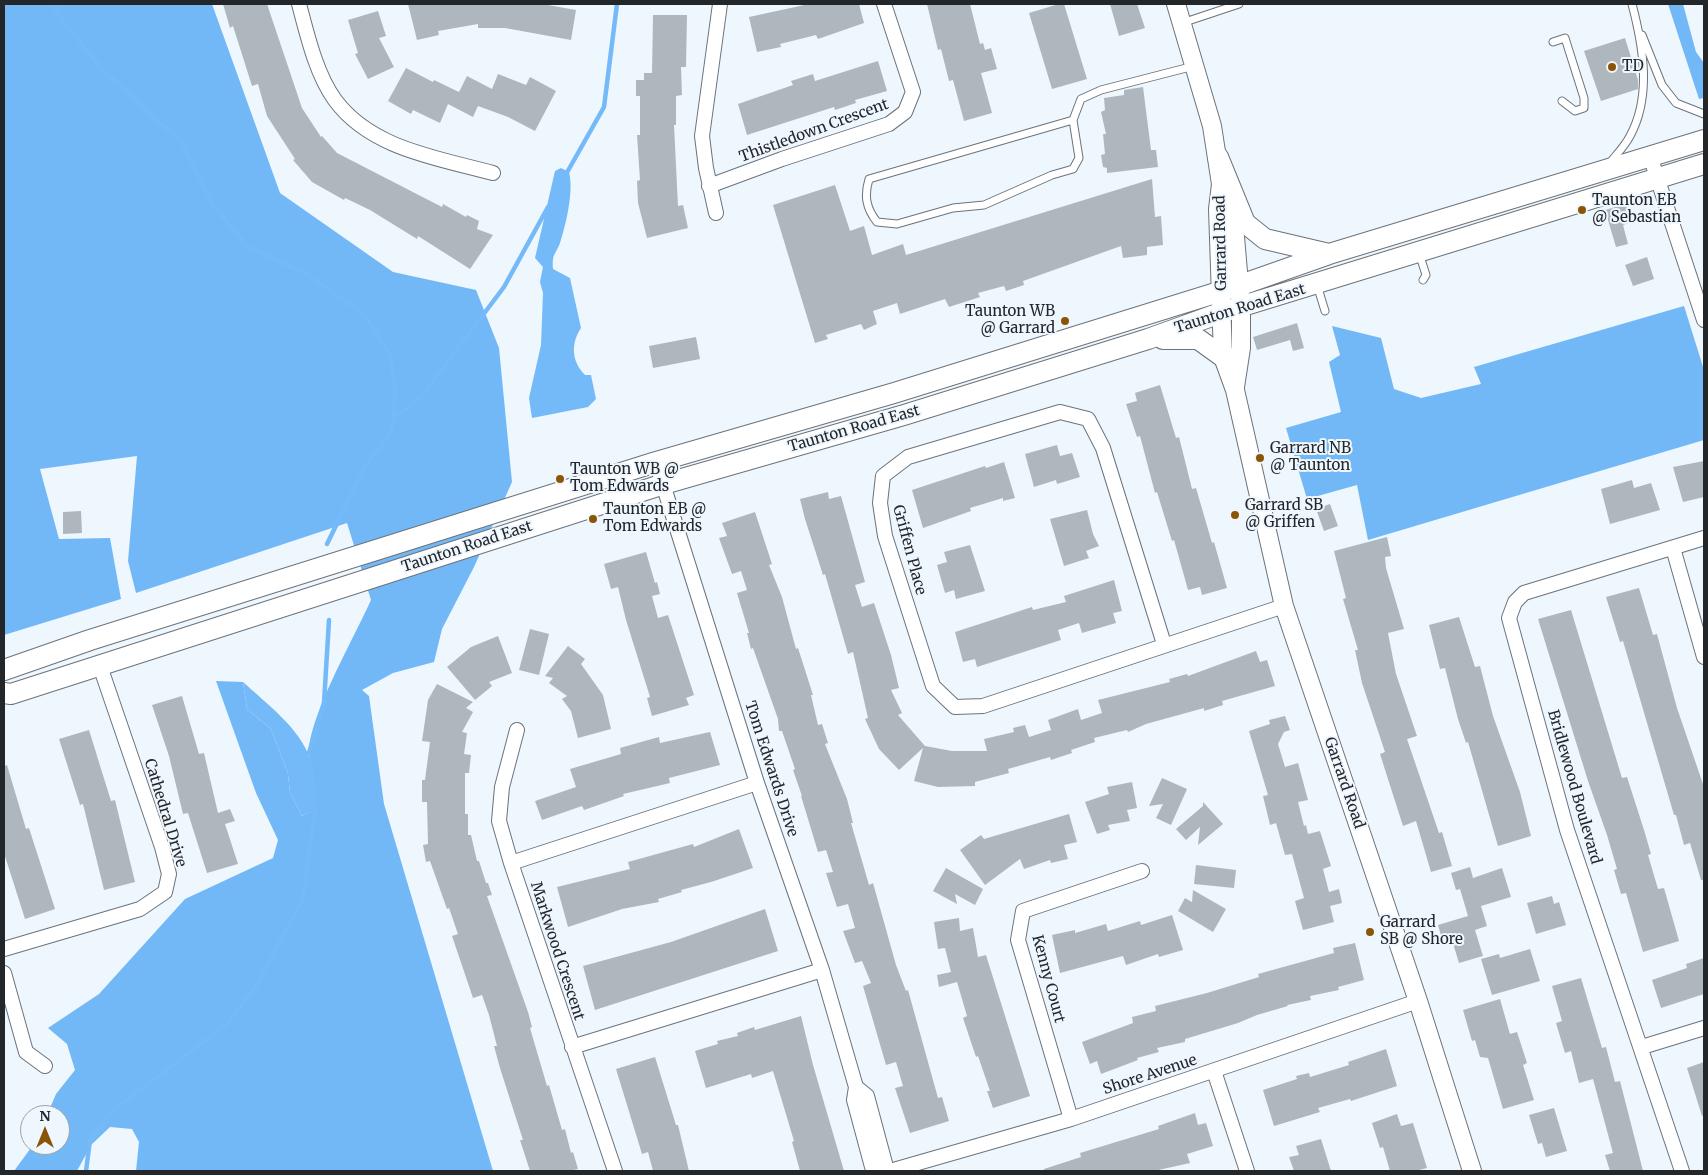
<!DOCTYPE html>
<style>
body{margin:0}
#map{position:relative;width:1708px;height:1175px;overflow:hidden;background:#eef6fe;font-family:Merriweather,serif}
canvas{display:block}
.frame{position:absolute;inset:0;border:5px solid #24272a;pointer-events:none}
.north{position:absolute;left:20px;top:1105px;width:50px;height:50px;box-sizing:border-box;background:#eef6fe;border:1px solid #9da3a9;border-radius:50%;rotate:0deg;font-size:14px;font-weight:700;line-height:20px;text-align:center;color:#24272a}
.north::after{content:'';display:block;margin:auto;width:18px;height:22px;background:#8b5506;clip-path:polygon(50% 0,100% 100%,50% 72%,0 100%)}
</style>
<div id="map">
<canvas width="1708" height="1175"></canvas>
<div class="frame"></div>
<div class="north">N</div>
</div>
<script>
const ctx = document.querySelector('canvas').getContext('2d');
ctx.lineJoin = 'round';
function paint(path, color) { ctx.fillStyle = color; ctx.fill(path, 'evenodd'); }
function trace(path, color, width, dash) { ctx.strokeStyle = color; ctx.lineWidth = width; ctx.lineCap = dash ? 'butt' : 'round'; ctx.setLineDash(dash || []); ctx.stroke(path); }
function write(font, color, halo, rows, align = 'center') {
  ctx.font = font + ' Merriweather,serif'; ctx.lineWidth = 4; ctx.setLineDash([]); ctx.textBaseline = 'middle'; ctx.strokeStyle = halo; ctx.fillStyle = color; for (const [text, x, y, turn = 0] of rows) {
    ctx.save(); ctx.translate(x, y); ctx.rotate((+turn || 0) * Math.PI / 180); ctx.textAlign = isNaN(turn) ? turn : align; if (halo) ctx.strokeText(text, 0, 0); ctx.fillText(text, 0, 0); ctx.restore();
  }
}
const forest = new Path2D(`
 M4,4H212L280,193L393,272L476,290L499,348L512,482L474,567L442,629L434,662L393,673L362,690L369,696L384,804L493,1171H136L139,1142L132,1129L110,1127L91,1145L77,1171H14L33,1145H60V1115H47L56,1094L75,1070L67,1044L48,1028L99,994L185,899L273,858L278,840L256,793L216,681L243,682L247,709L271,729L288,774L290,793L302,816L314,810C318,787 310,775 309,753C308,718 355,636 371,600L347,523L136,593L128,561L137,456L40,469L59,539L110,538L121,599L4,635Z
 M1668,4H1683L1696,52L1704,63V98L1699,99Z
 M1684,306L1704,370V440L1368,540L1357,485L1307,499L1286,428L1341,412L1329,362L1340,355L1332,326L1381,338L1394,389L1421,398L1481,384L1474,367Z`);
const water = new Path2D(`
 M561,168L569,172C574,191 566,224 560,243C555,256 552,253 553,269L570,278L581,328C571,343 571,361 585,375H591L596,399L588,407L532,418L529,398L541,345L543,293L540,282L543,267L535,258L555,171Z
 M243,682C286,721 323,745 315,810L302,816L290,793L288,774L271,729L247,709Z`);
const stream = new Path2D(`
 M53,4L58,15L102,69L182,143L213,205L247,246L307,274L364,314L390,354L395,385L394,418L390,433L365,467L327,544
 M565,176L604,107L617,4
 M394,418L422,396L504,287L548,207
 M309,753L324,703L329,620
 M86,1171L90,1140L114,1110L228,1023L256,986L303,899L315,810`);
const building = new Path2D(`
 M223,4H267L302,108L321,137L322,136L337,153L442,207L443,204L466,217L467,215L479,221L477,229L493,235L470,269L418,236L417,239L370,210L345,198L344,200L312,182L293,160L295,159L267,116L258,84L252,86L233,26L230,28Z
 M408,4H542L576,10L571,40L505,28H478V24L438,31L439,35L417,40Z
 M809,4H859L864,23L818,39L816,35L780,44L781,47L757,52L749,17Z
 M927,4H970L980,44L983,43L985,50L991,48L997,69L981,73L992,113L964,121L953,80L949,81L941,49L938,50Z
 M1059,4H1064L1087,79L1052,89L1029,13Z
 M1110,4H1137L1145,28L1119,36Z
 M378,11L386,36L379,38L394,67L368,79L355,54L358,53L348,20Z
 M653,15H687L686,67H681L682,95L676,96V125H674L678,206L683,205L688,228L647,238L638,203L637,181L640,180L637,135H640V96H636V80H644V73H652Z
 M1625,38L1638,80V89L1601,101L1584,51Z
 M878,61L887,91L855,100L856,103L835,110L834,107L747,135L738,104L793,85L791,81L813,74L815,81Z
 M406,68L433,82L434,80L459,92L467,76L492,89L498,74L526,85L530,77L556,91L535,131L508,117L478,106L473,117L448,104L440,123L413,110L411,114L388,101Z
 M1143,87L1151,150H1156L1158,167L1107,173V168L1103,167L1101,155L1105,154L1103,134H1106L1101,112L1105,110L1104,98L1124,95V90Z
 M1152,179L1155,217L1161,216L1163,245L1147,247V255L1123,258L1121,246L1023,281L1024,285L1006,291L1004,286L978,293L980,297L949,307L945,299L900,314L897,303L873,311L877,324L864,330L861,324L826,335L828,339L815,343L773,205L835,185L850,231L864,226L872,255L903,244L906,255Z
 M1626,204L1631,222L1623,225L1628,244L1616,247L1605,210Z
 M1647,257L1654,279L1633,286L1625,265Z
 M1297,323L1304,348L1293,351L1290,340L1257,350L1253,337Z
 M696,337L700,359L653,368L649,346Z
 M1160,385L1176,438L1179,437L1192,489L1196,488L1212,543L1214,542L1227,588L1202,595L1200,587L1188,590L1174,540L1172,541L1157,492L1155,493L1140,436L1137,437L1126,404L1137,401L1135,393Z
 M1057,445L1060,456L1072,453L1080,477L1057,484L1056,480L1034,487L1025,454Z
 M1704,461V497L1683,502L1673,467Z
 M1004,462L1015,498L1003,501V498L970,508L971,511L923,528L912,490L985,466L986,468Z
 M1632,480L1634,488L1651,483L1660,510L1610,524L1601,489Z
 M828,492L829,499L841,496L865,582L855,585L862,607L874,603L891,655L899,688L891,690L902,713L898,715L925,746L952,751H987L984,739L1014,732L1013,728L1025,725L1029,737L1051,730L1048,720L1078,709L1081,720L1102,713L1098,700L1170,682L1169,679L1187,674L1188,676L1256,651L1260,662L1267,660L1275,686L1222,701L1223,705L1204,711V708L1146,724L1128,732L1127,730L1094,738L1095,742L1071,750L1072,753L1051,760L1050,757L1008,769L1009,773L975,782V786L938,787L914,781L923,748L899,770L879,749L865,719L868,718L853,652L848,654L825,574L823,575L805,519L800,499Z
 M1330,504L1338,526L1324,531L1316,509Z
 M1087,510L1093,534L1099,546L1086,551L1089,558L1064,566L1050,519Z
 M81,511L82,533L63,534V512Z
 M755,512L772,564L769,565L782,597L796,649L798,648L813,695H811L818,725L822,724L828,743L825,744L847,799L853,823H851L869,885L873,883L896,965L906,991L908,990L938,1098L942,1097L949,1121L910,1133L895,1088L903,1086L896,1062L886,1065L863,986L871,983L862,961L855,963L843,931L855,928L848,904L837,907L826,873L833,872L826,850L818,852L801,796H802L793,770L795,769L782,731H779L778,719L753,648L751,649L747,633H749L737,593L747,590L741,571L732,574L719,538L727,536L722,523Z
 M1387,537L1391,556L1385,557L1386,568L1404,629L1388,633L1396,674L1417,736L1407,739L1439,833L1442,832L1452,866L1431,872L1416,821L1403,826L1380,754L1385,752L1362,683L1355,650H1358L1343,599L1346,598L1334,551Z
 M970,545L985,591L956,599L954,590L945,593L937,565L947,562L944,552Z
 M646,552L655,583L657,582L660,594L652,596L658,618L668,615L694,695L686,698L689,705L652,716L647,698L650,697L626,620L618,587L611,589L604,564Z
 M1114,580L1122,611L1113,613L1116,623L1082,633L1079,623L1058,630L1061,640L977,667L975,659L963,662L955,632L1032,607L1033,610L1066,602L1064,596Z
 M1639,588L1653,635L1657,634L1677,708L1704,787V880H1701L1690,843L1684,845L1676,815H1674L1623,641L1620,642L1606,597Z
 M1571,610L1622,778L1627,777L1644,830L1651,854L1648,855L1658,889L1664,888L1679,941L1643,952L1626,893L1621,894L1614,870L1617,869L1607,835L1588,781L1538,619Z
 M1459,617L1475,667L1480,666L1493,716L1520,792L1531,836L1498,846L1468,742L1466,743L1458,719L1445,668L1440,669L1429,625Z
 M530,629L549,634L539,675L519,670Z
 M498,636L512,673L489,682L492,686L475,700L447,667L471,647Z
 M568,646L585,659L581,664L603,695L611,729L578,738L571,711L562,699L567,696L549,683L553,678L545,676Z
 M437,684L473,702L466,708L473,712L462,732L467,733L464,754L471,755L469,773H465V814H468V835H471L477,861H479L486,883H488L492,895L487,896L528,1012L532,1027L530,1028L547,1086L549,1085L562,1130L565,1129L571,1153L573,1152L578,1169L569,1171H530L520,1140H523L500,1068L494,1046H497L489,1015L482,995L473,998L452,936L458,934L449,908L447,909L430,861L426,862L423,845L428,844L427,802H422V780H425L430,742L422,741L428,700Z
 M182,696L199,754L204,753L218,813L230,809L235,821L225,824L238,864L207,873L188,813L183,814L169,756L152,705Z
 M1285,716L1290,730L1284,732L1278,744L1285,767L1298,763L1308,800L1298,802L1304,826L1306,825L1308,834L1320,831L1331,866L1323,869L1329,892L1339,889L1342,903L1330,906L1334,922L1303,930L1295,901L1304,898L1292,854L1285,855L1276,823L1270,825L1263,796L1268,795L1249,731L1270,724L1269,720Z
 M89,730L111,801L115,800L135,882L104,890L83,804L80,805L59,739Z
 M710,732L720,765L669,778L670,783L623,794L624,796L584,810L582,806L542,820L535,801L576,787L570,769L621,754L620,748L641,742L659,737L660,743Z
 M7,765L26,829L29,828L55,909L25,919L4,853V766Z
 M1162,778L1187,789L1171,825L1156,818L1163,804L1149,806Z
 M1132,782L1137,808L1127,810L1130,821L1108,825L1110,830L1097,834L1085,802L1109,794L1107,787Z
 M1203,802L1223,824L1198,845L1200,827L1186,840L1176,829L1203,806Z
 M1069,814L1077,842L1064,845L1068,859L1051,863L1050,860L1024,869L1020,859L985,885L960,850L981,835L984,839Z
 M739,829L753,868L711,882L681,890L682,892L658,899L659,902L622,909L568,927L557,887L630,869L628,862L693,844L694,847Z
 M1196,865L1236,870L1234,888L1194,884Z
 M1470,867L1473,878L1502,868L1511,897L1481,906L1487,926L1475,930L1483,956L1459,963L1451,937L1442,939L1438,925L1468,916L1460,889L1456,890L1451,873Z
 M946,868L983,889L975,905L955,894L957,904L933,891Z
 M1193,890L1226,909L1213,932L1178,911L1185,898L1192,902Z
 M1552,896L1554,904L1559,902L1566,925L1536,934L1527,903Z
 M765,909L778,951L595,1010L583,966L671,942Z
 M1172,915L1183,950L1159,957L1158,954L1126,965L1123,956L1060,973L1052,935L1075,930V933L1106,924L1108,931L1140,921L1141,925Z
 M959,918L960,931L973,928L978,957L986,955L1030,1096L993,1108L987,1091H990L978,1056L976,1057L963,1018L967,1016L957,982L939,987L937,975L951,972L945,948L938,949L934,922Z
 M1355,943L1364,980L1338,987L1339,990L1310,996L1311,1000L1287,1005L1288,1006L1257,1015L1238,1023L1185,1039V1042L1157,1048L1159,1052L1137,1058L1138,1060L1101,1074L1097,1061L1090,1064L1082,1042L1133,1023L1132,1017L1156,1011L1155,1006L1207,993L1259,977L1258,974L1334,953L1333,948Z
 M1530,949L1540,981L1492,995L1481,959L1499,954L1500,958Z
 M1704,958V994L1661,1008L1652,980L1687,968L1686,964Z
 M1581,978L1602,1048L1606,1047L1615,1082L1620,1081L1643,1171H1610L1605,1155L1613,1153L1593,1079L1579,1083L1571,1051L1565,1053L1556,1023L1562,1021L1552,986Z
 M1500,999L1510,1034L1517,1032L1527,1063L1523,1065L1534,1100L1503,1109L1488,1058L1480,1057L1475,1040L1472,1041L1463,1010Z
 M801,1016L813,1065L844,1171H800L792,1142L794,1141L773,1071L752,1078L751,1074L706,1088L695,1051L718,1044L717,1041L738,1036L737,1033L754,1027L755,1030Z
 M1386,1049L1397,1086L1351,1101L1350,1099L1318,1108L1320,1112L1274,1126L1263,1090L1297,1079L1296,1076L1309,1073L1310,1077L1349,1065L1348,1062Z
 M655,1057L676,1125H678L689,1171H653L648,1152L642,1154L616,1069Z
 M1704,1062V1115L1702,1116L1687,1068Z
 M1554,1108L1567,1151L1546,1157L1542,1143L1538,1144L1529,1115Z
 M1195,1113L1198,1125L1206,1123L1213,1146L1187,1154L1190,1163L1154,1171H1044V1169L1081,1157L1080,1153L1159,1129L1158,1126Z
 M1397,1114L1401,1126L1413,1123L1427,1168L1415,1171H1390L1383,1147L1380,1148L1372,1123Z
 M1321,1139L1331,1171H1294L1289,1157L1299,1155L1296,1146Z`);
const service = new Path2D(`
 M1182,23L1239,4
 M1642,35L1662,85L1676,103L1704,114
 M1553,42L1565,38L1584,98V108L1575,111L1562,101
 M1073,120L869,179C864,196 866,208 877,222L897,224L953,208L984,205L1052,175L1073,169L1079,158L1073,120L1081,99L1101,90L1194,66
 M1609,164C1616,155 1625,146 1630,136C1652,96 1643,46 1632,4
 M1419,253L1426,275L1423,280
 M1317,285L1325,311`);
const minor = new Path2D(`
 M299,4C307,34 316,74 335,100C371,149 438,158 493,173
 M1650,156L1704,320
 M709,186L782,159L889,124L905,112L913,92L884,4
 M716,213L706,168L702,136L720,4
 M656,462L757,783L822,970L856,1087L854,1100L872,1167L877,1171
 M1673,548L1704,657
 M1164,644L1103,448L1088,419L1060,412L908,457L883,476L880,503L885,536L933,686L955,707L983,706L1284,606
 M517,730L502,787L499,821L511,863L615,1171
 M511,863L757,783
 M4,949L140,909L165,892L169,874L162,847L100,666
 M4,973L26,1052L45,1066
 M572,1047L822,970
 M1642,1047L1704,1028
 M1214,1071L1247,1171
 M856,1087L867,1096L885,1163L882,1171
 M1071,1119L1018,940L1023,911L1142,871
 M890,1171L1071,1119L1418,1001
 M1682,1171L1567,830L1509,618L1515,602L1524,593L1704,538`);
const tertiary = new Path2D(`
 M1176,4L1212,126L1221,184L1234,225L1241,307V348L1235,387
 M1221,184L1218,209L1223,357L1235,390L1284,606L1418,1001L1472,1171`);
const secondary = new Path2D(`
 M1218,157L1245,223L1265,239L1329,254
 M1163,339H1198L1223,357
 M4,670L90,640L656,462L894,393L1238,286L1329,254L1704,140
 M4,693L11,694L664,484L904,415L1148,339L1223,312L1704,164`);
const markers = [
 [1612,67,5,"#8b5506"],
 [1582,210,5,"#8b5506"],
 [1065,321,5,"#8b5506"],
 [1260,458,5,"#8b5506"],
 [560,479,5,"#8b5506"],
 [1235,515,5,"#8b5506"],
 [593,519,5,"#8b5506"],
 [1370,932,5,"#8b5506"]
];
const poiNames = [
 ["TD",1622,67],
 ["Taunton EB",1592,201],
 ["@ Sebastian",1592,218],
 ["Taunton WB",1055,312,"right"],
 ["@ Garrard",1055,329,"right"],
 ["Garrard NB",1270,449],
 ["@ Taunton",1270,466],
 ["Taunton WB @",570,470],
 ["Tom Edwards",570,487],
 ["Garrard SB",1245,506],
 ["@ Griffen",1245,523],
 ["Taunton EB @",603,510],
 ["Tom Edwards",603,527],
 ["Garrard",1380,923],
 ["SB @ Shore",1380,940]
];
const streetNames = [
 ["Thistledown Crescent",814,131,-20],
 ["Garrard Road",1221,243,-91],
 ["Taunton Road East",1240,309,-17],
 ["Taunton Road East",854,429,-16],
 ["Taunton Road East",467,547,-18],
 ["Griffen Place",909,550,75],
 ["Tom Edwards Drive",771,769,72],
 ["Garrard Road",1344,783,71],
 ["Bridlewood Boulevard",1574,787,74],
 ["Cathedral Drive",165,813,73],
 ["Markwood Crescent",557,951,72],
 ["Kenny Court",1048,979,75],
 ["Shore Avenue",1150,1075,-18]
];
paint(forest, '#72b8f7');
paint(water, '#74b9f8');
trace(stream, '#74b9f8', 4.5);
paint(building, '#afb7be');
trace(service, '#6c737a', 9);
trace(minor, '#6c737a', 16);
trace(tertiary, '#6c737a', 20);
trace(secondary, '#6c737a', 22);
trace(service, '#fff', 7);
trace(minor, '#fff', 14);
trace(tertiary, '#fff', 18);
trace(secondary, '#fff', 20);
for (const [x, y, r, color] of markers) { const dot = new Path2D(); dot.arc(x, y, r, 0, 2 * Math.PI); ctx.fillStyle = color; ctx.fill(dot); trace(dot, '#eef6fe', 2); }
write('15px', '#24272a', '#eef6fe', poiNames, 'left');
write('15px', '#24272a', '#eef6fe', streetNames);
</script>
